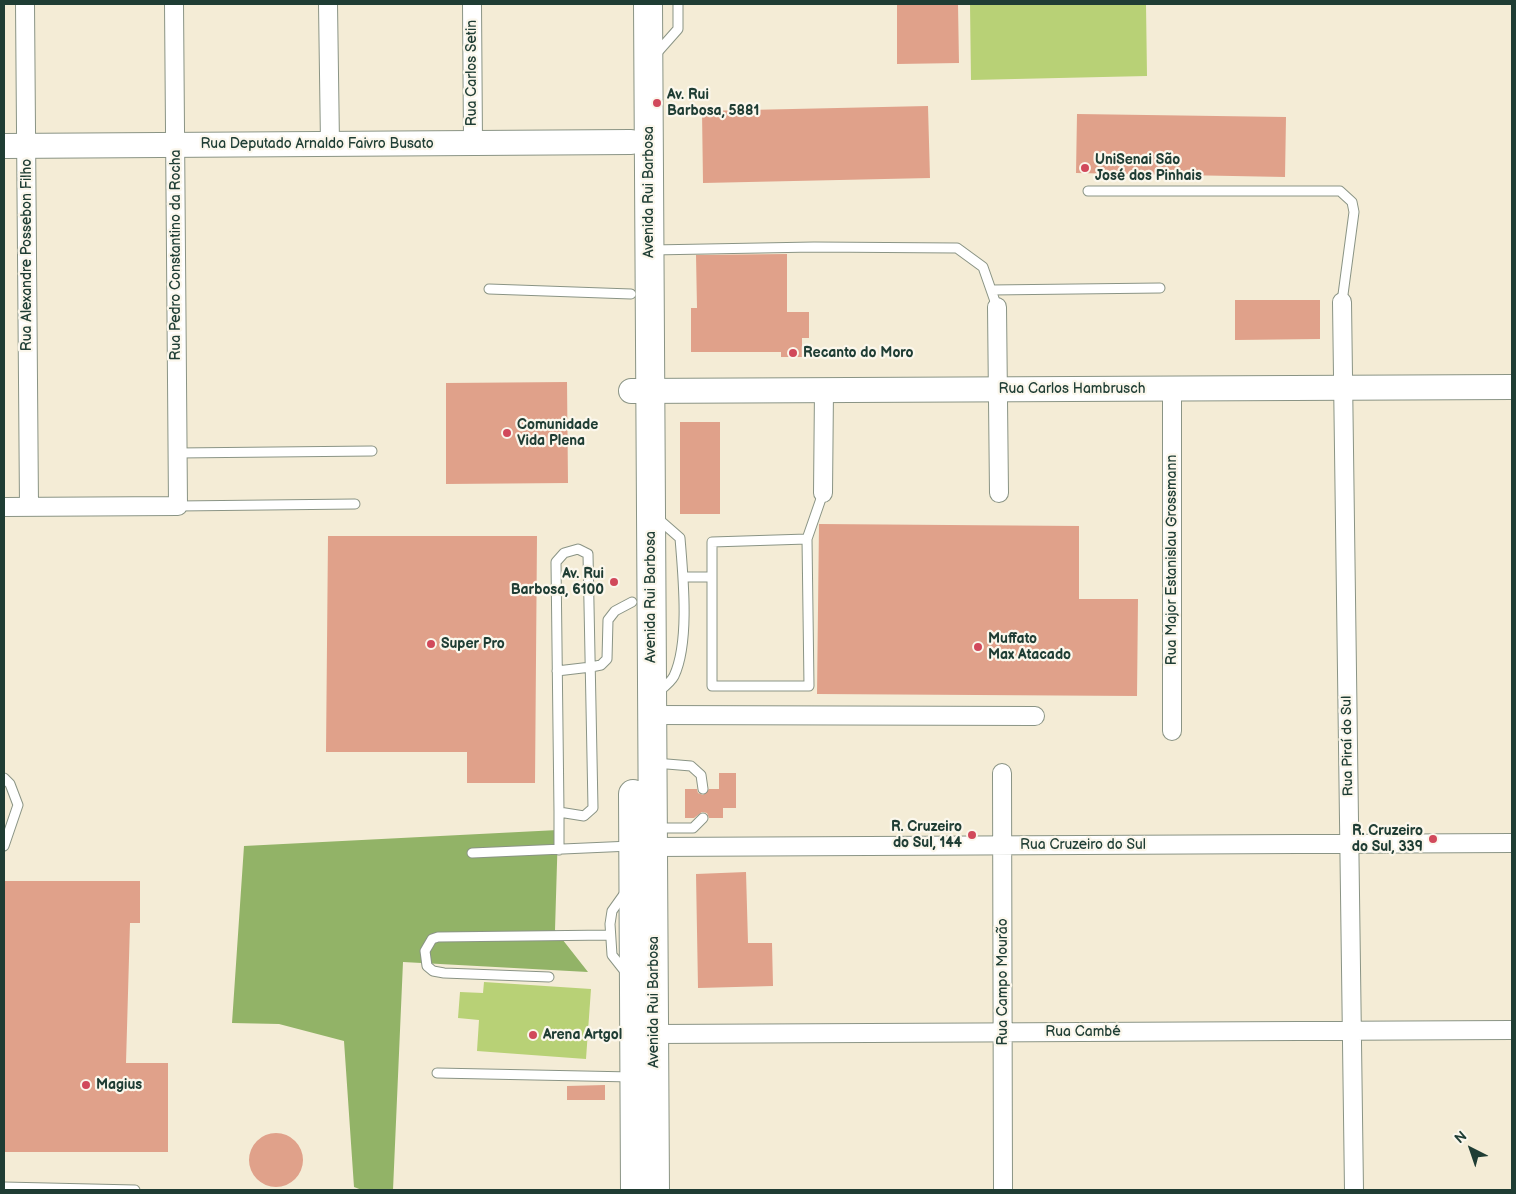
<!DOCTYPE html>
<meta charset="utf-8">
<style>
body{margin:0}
#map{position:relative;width:1516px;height:1194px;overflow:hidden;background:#f4ecd6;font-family:"Balsamiq Sans",sans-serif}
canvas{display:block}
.frame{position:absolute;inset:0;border:5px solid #1f3d34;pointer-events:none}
.north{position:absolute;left:1446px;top:1124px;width:50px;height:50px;-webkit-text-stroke:4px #fbf7ec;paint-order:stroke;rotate:319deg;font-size:14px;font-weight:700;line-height:20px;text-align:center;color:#1f3d34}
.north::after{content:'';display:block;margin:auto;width:18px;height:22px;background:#1f3d34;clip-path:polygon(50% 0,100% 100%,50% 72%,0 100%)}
</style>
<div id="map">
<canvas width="1516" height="1194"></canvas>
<div class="frame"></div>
<div class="north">N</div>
</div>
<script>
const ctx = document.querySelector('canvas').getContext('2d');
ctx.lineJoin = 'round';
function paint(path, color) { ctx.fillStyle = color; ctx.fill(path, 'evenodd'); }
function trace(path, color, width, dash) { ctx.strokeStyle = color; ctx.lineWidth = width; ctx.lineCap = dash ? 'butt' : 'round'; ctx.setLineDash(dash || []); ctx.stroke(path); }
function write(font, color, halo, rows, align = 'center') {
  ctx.font = font + ' "Balsamiq Sans",sans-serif'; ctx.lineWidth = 4.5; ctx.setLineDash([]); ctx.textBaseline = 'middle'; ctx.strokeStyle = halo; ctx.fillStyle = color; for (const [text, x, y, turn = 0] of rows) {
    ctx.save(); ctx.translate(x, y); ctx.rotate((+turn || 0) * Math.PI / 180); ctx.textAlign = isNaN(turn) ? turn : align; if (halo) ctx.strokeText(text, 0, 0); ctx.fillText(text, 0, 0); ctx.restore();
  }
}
const green = new Path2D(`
 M970,4H1146L1147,76L971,80Z
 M484,982L591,989L586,1059L477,1051L479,1020L458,1018L460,992L483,993Z`);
const forest = new Path2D(`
 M558,830L555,930L588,972L403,962L393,1190H362L354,1187L344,1041L279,1024L232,1023L244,846Z`);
const building = new Path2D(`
 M897,4H958L959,63L897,64Z
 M928,106L930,178L703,183L702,111Z
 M1077,114L1286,117L1285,177L1076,173Z
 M787,254V312H809V338H802V357H781V352H691V308H697L696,255Z
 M1235,300H1320V339L1235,340Z
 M567,382L568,483L446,484V383Z
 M680,422H720V514H680Z
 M819,524L1079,526V599H1138L1137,696L817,694Z
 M328,536H537L535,783H467V752H326Z
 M719,773H736V808H723V818H709L707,813L702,812L694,818H685V789H697L698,793L703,795L709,789H719Z
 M746,872L748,943H772L773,986L698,988L696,874Z
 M4,881H140V923H130L126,1063H168V1152H4Z
 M605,1085V1100H567V1086Z
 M249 1160a27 27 0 1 1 54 0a27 27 0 1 1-54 0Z`);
const lane = new Path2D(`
 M655,55L678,29V4
 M1088,191H1340L1352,202L1354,212L1342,302
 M652,250L814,247L957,248L983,267L997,307
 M489,289L631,294
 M991,290L1160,288
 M178,453L372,451
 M178,506L355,504
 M656,517L680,538C683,576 690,642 674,676C671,682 663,688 658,692
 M807,539L712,542V686H809L807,539L823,493
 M578,549L588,554L593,808L584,816L559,812L556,562L564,553Z
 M684,577H712
 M557,671L591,667L601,665L607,659L608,620L615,611L632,602
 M655,763L691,766L701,775L703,789
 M4,778L10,784L18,805L4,846
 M655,828H693L703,818
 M559,850V812
 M472,853L631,846
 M627,974L612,955L610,924L612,911L627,890
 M549,977L444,973L433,971L427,966L425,951L432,939L438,937L610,935
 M437,1073L632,1077
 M4,1187L135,1190`);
const street = new Path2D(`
 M25,4L29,507
 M328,4L330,144
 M472,4L473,143
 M1342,302L1354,1190
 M997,307L999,493
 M823,493L824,390
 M4,507L178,506L174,4
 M652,715L1035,716
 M1172,731V389
 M1002,773L1003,1190
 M653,847L1512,843
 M654,1034L1512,1030`);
const secondary = new Path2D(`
 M4,146L631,142
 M631,391L1512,387`);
const primary = new Path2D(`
 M648,4L655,1190
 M633,794L635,1190`);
const markers = [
 [657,103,5,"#d1495b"],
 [1085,168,5,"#d1495b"],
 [793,353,5,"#d1495b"],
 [507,433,5,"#d1495b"],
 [614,582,5,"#d1495b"],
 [431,644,5,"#d1495b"],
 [978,647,5,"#d1495b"],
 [972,835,5,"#d1495b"],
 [1433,839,5,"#d1495b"],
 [533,1035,5,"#d1495b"],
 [86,1085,5,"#d1495b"]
];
const streetNames = [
 ["Rua Carlos Setin",472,73,-90],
 ["Rua Deputado Arnaldo Faivro Busato",317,144],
 ["Avenida Rui Barbosa",649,192,-90],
 ["Rua Alexandre Possebon Filho",27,255,-90],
 ["Rua Pedro Constantino da Rocha",176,255,-90],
 ["Rua Carlos Hambrusch",1072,389],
 ["Rua Major Estanislau Grossmann",1172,560,-90],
 ["Avenida Rui Barbosa",651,597,-90],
 ["Rua Piraí do Sul",1348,746,-91],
 ["Rua Cruzeiro do Sul",1083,845],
 ["Rua Campo Mourão",1003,982,-90],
 ["Avenida Rui Barbosa",654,1002,-90],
 ["Rua Cambé",1083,1032]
];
const poiNames = [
 ["Av. Rui",667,95],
 ["Barbosa, 5881",667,111],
 ["UniSenai São",1095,160],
 ["José dos Pinhais",1095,176],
 ["Recanto do Moro",803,353],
 ["Comunidade",517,425],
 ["Vida Plena",517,441],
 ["Av. Rui",604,574,"right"],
 ["Barbosa, 6100",604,590,"right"],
 ["Muffato",988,639],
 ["Max Atacado",988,655],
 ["Super Pro",441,644],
 ["R. Cruzeiro",962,827,"right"],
 ["do Sul, 144",962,843,"right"],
 ["R. Cruzeiro",1423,831,"right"],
 ["do Sul, 339",1423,847,"right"],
 ["Arena Artgol",543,1035],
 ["Magius",96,1085]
];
paint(green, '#b8d176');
paint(forest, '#92b367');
paint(building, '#e0a18a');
trace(lane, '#8a9485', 11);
trace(street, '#8a9485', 20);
trace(secondary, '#8a9485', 26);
trace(primary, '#8a9485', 30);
trace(lane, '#fff', 9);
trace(street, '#fff', 18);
trace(secondary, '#fff', 24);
trace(primary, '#fff', 28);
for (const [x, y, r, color] of markers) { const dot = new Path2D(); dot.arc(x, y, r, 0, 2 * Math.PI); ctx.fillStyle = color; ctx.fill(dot); trace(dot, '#fbf7ec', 2); }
write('14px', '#1f3d34', '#fbf7ec', streetNames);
write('bold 14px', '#1f3d34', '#fbf7ec', poiNames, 'left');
</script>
